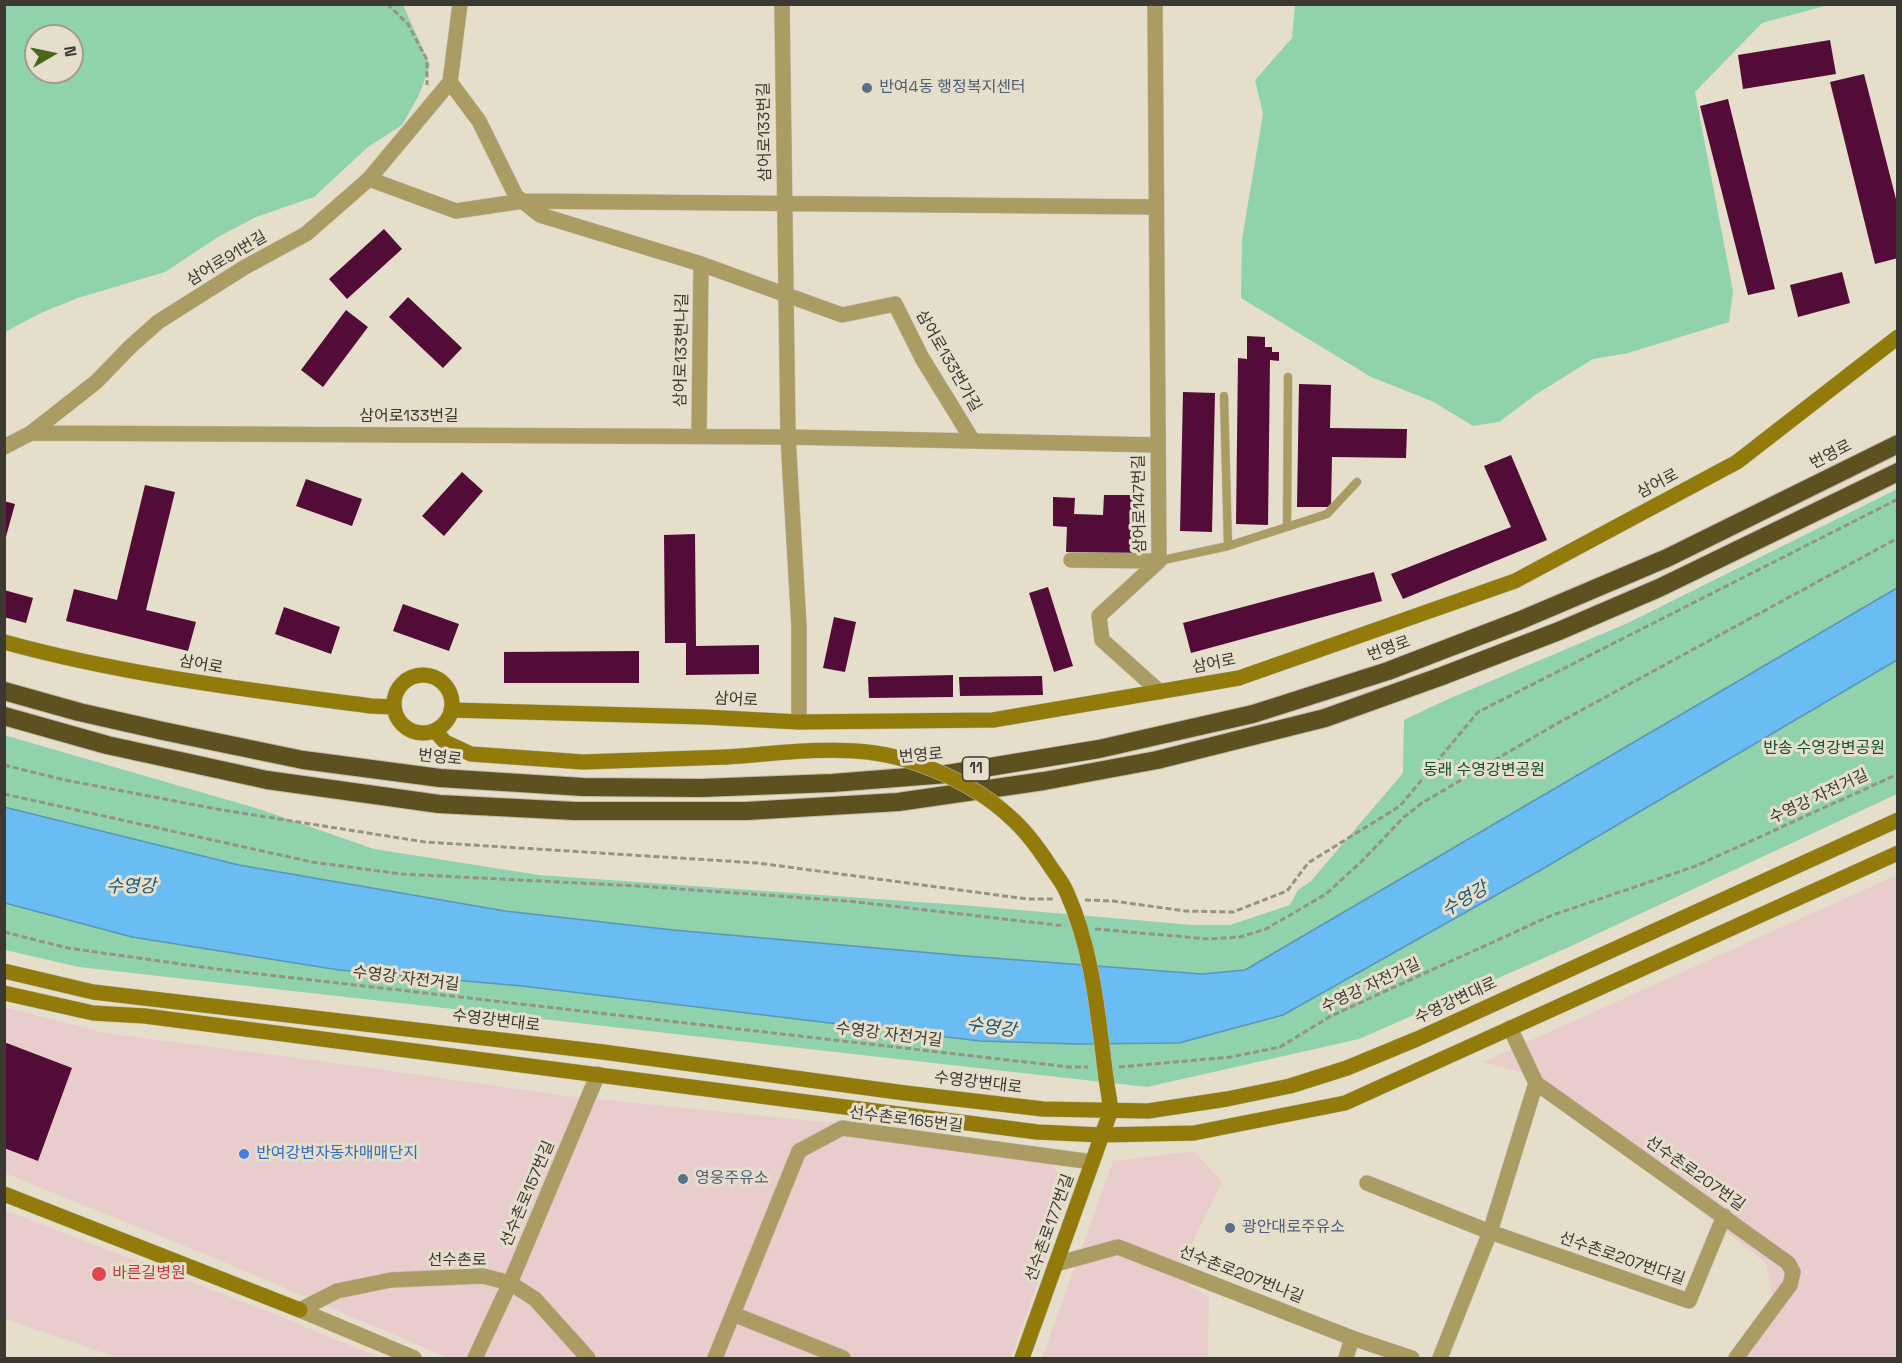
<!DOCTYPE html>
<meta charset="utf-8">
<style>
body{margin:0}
#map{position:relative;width:1902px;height:1363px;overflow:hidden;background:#e5decb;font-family:"Space Grotesk",sans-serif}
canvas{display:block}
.frame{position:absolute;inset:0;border:6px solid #3c3932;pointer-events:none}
.north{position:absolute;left:24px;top:24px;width:60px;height:60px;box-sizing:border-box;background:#e5decb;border:2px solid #a19c8e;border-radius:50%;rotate:81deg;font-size:16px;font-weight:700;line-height:24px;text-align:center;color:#3c3932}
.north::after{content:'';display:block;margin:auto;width:21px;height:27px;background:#48671c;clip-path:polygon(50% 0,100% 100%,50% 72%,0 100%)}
</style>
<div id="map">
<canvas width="1902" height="1363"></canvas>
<div class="frame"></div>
<div class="north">N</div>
</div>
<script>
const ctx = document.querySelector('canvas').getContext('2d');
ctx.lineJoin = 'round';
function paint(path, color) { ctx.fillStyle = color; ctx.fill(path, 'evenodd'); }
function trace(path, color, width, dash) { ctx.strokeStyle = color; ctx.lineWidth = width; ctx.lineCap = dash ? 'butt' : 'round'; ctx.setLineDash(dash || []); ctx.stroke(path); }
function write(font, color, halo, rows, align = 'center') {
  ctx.font = font + ' "Space Grotesk","Noto Sans KR",sans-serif'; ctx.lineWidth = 6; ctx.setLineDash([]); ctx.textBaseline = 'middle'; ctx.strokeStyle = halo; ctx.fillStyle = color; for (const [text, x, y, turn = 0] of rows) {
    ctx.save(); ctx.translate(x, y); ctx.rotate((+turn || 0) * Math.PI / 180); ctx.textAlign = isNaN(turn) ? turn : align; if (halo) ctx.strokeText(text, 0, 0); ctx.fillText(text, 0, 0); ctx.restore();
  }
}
const industrial = new Path2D(`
 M1897,875V1358H1734L1775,1309L1766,1263L1524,1073L1483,1062Z
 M4,1007L105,1033L350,1065L567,1096L942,1134L1042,1150L1070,1191L1011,1358H448L231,1265L5,1173Z
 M1194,1151L1222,1182L1184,1259L1190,1286L1209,1297L1208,1358H1042L1113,1161Z
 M4,1210L269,1312L381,1358H119L5,1319Z`);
const green = new Path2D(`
 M5,4L403,5L430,65L419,95L402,125L368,147L314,197L256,217L218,237L165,272L78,298L43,312L5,332ZM36,36H72V72H36Z
 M1295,5H1828L1762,23L1695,92L1733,291L1729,322L1628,353L1593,359L1535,395L1499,422L1473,426L1434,402L1371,377L1241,298L1242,239L1263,114L1255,80L1292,38Z
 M1897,489V794L1569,947L1359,1039L1147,1087L79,967L5,950L4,735L259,809L374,849L539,875L961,905L1193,925H1230L1290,905L1298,890L1311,881L1403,773L1404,720L1446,700L1628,623Z`);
const water = new Path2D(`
 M1897,588V660L1539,871L1283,1015L1179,1043L1076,1044L980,1041L522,986L339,970L132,937L5,903L4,807L239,865L505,911L673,930L966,956L1202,974L1245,970Z`);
const building = new Path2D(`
 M1830,40L1836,74L1743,89L1738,55Z
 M1864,74L1898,207V258L1875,264L1830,82Z
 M1728,99L1775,289L1748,295L1700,106Z
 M384,229L402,249L347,299L329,279Z
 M1842,272L1850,303L1798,317L1790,285Z
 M408,297L462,348L443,368L389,317Z
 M346,310L368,327L323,387L301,370Z
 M1247,336L1265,337V347H1272V352H1279V361L1270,360L1268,525L1236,524L1238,358L1247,359Z
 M1299,384L1331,385L1330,428L1407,429L1406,458L1332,457L1331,507H1297Z
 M1183,392L1215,393L1212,532L1180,531Z
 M1511,455L1547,540L1403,599L1391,574L1511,527L1484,466Z
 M462,472L483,491L444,536L422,516Z
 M306,479L362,499L352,526L296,506Z
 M145,485L175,492L146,610L196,622L188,651L66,621L74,589L117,600Z
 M1104,495H1133L1132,554L1066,552L1067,527L1053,526V497L1075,498L1074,514L1103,515Z
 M4,501L15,504L5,540H4Z
 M695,534L696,646L759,645V674L686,675V643H665L664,535Z
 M1374,572L1382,601L1191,653L1183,623Z
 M1048,587L1073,666L1054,672L1029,593Z
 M4,590L33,598L26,623L4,617Z
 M403,604L459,624L449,651L393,631Z
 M284,607L340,627L331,654L275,634Z
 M834,617L856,622L845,672L823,668Z
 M639,651V683H504V652Z
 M953,675V697L869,698L868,677Z
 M1042,676L1043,695L960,696L959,677Z
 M4,1042L72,1068L38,1161L4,1148Z`);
const path = new Path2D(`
 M387,4L408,24L427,60V85
 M4,765L65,780L222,810L425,842L758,863L1027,899H1055
 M4,794L312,862L401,874L638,886L848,901L1065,926
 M1085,900L1113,901L1185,911L1233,912L1287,891L1308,863L1400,806L1478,712L1898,499
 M1095,929L1209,939L1240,937L1266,929L1326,894L1362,861L1404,817L1422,803L1556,724L1898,538
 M4,932L68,948L216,969L1069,1067H1088
 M1119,1067L1231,1057L1280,1047L1331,1016L1550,916L1696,866L1898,774`);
const lane = new Path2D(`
 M1224,396L1228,546
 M1287,527L1288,377
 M1159,561L1228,546L1327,514L1357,482`);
const street = new Path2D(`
 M782,4L788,437L799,627V722
 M1155,4L1159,561L1099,616L1102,640L1160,692
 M450,82L479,121L516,196L540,215L701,264L842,315L895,304L922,358L973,441
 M369,179L456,211L523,201L1156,207
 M31,433L788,437L1157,445
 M699,436L701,264
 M4,447L31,433L96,382L131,346L158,322L245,267L306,234L369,179L450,82L460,4
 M1071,560L1159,561
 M1510,1028L1536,1083L1788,1263L1793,1272L1790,1285L1736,1358
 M1367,1183L1490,1232L1689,1301L1724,1216
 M1056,1264L1118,1247L1352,1338L1412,1358
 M300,1310L337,1291L391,1280L483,1276L510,1283L535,1299L588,1358
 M300,1310L414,1358
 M733,1314L843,1358
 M475,1358L510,1283L598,1074
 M715,1358L799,1151L842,1128L1092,1162
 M1346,1358L1352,1338
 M1440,1358L1490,1232L1536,1083`);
const secondary = new Path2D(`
 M4,642C124,675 248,690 371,706L394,707
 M394 704a29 29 0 1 1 58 0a29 29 0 1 1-58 0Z
 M451,710L704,717L799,722L993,720L1239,678L1515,581L1737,462L1898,337
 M435,731L445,742L471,754L583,762L727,757
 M4,971L93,992L603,1052L905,1093L1043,1109L1148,1111L1227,1099L1290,1086L1347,1068L1417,1039L1898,820
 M4,993L93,1013L145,1016L1037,1132L1101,1135L1194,1133L1345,1103L1898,853
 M4,1194L300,1310
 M1022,1358L1111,1110L1106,1078`);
const highway = new Path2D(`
 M4,691L79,712L163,731L303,760L440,778L583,787L701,788L832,783L947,774L1099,749L1253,714L1388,671L1521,620L1667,558L1898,444
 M4,716L107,745L267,780L439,804L575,811H746L898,802L1044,781L1157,760L1325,718L1442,676L1559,631L1659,588L1898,472`);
const secondaryBridge = new Path2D(`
 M727,757C773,754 822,747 867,752C915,757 975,784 1010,817C1025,830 1039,849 1050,866C1056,875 1063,883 1067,893C1093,951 1098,1016 1106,1078`);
const markers = [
 [867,88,6,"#5c6f8a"],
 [244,1154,6,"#3f7fe0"],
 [683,1179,6,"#5c6f8a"],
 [1230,1228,6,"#5c6f8a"],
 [99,1274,8,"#e0444e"]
];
const shields = [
 [976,769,27]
];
const shieldNames = [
 ["11",976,769]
];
const serviceNames = [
 ["반여4동 행정복지센터",879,88],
 ["영웅주유소",695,1179],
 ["광안대로주유소",1242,1228]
];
const streetNames = [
 ["삼어로133번길",765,132,-91],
 ["삼어로91번길",227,259,-31],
 ["삼어로133번나길",682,350,-89],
 ["삼어로133번가길",948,361,60],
 ["삼어로133번길",409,417],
 ["번영로",1831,455,-27],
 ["삼어로",1658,484,-28],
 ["삼어로147번길",1140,504,-91],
 ["번영로",1389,649,-20],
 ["삼어로",1214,664,-11],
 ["삼어로",201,665,10],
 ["삼어로",736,700,3],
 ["번영로",921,756,-5],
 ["번영로",440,758,6],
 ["수영강 자전거길",1819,797,-25],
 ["수영강 자전거길",406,979,7],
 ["수영강 자전거길",1371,986,-25],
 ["수영강변대로",1456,1001,-25],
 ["수영강변대로",496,1021,7],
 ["수영강 자전거길",889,1035,7],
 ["수영강변대로",978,1083,7],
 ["선수촌로165번길",906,1120,7],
 ["선수촌로207번길",1695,1174,35],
 ["선수촌로157번길",528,1194,-67],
 ["선수촌로177번길",1050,1228,-70],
 ["선수촌로207번다길",1622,1259,19],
 ["선수촌로",457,1261],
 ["선수촌로207번나길",1241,1275,21]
];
const parkNames = [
 ["반송 수영강변공원",1824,749],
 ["동래 수영강변공원",1484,771]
];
const shopNames = [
 ["반여강변자동차매매단지",256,1154]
];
const healthNames = [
 ["바른길병원",112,1274]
];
const waterNames = [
 ["수영강",131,887],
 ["수영강",1465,900,-30],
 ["수영강",991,1028,9]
];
paint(industrial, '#e8cdcc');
paint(green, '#90d2ab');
paint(water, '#69bdf2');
trace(water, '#5c95b8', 1.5);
paint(building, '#530b37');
trace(lane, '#c0baa9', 9);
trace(street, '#c0baa9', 16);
trace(secondary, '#c0baa9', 16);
trace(highway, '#c0baa9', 20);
trace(path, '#979285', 3, [6, 3]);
trace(lane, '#ab9c63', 8);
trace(street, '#ab9c63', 15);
trace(secondary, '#927a0b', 15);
trace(highway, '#5d5120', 18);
trace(secondaryBridge, '#c0baa9', 16, []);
trace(secondaryBridge, '#927a0b', 15);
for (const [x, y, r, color] of markers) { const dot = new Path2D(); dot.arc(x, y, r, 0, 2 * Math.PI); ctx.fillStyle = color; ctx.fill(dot); trace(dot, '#e5decb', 2); }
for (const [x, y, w] of shields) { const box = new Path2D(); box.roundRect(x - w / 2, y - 12, w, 24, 4.5); ctx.fillStyle = '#e5decb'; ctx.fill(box); trace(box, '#3c3932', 1.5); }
write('bold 15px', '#3c3932', null, shieldNames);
write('16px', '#4e5e75', '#e5decb', serviceNames, 'left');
write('16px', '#3c3932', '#e5decb', streetNames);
write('16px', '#0b5333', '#e5decb', parkNames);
write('16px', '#366cbe', '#e5decb', shopNames, 'left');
write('16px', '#be3a42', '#e5decb', healthNames, 'left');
write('italic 18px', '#19587c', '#e5decb', waterNames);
</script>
